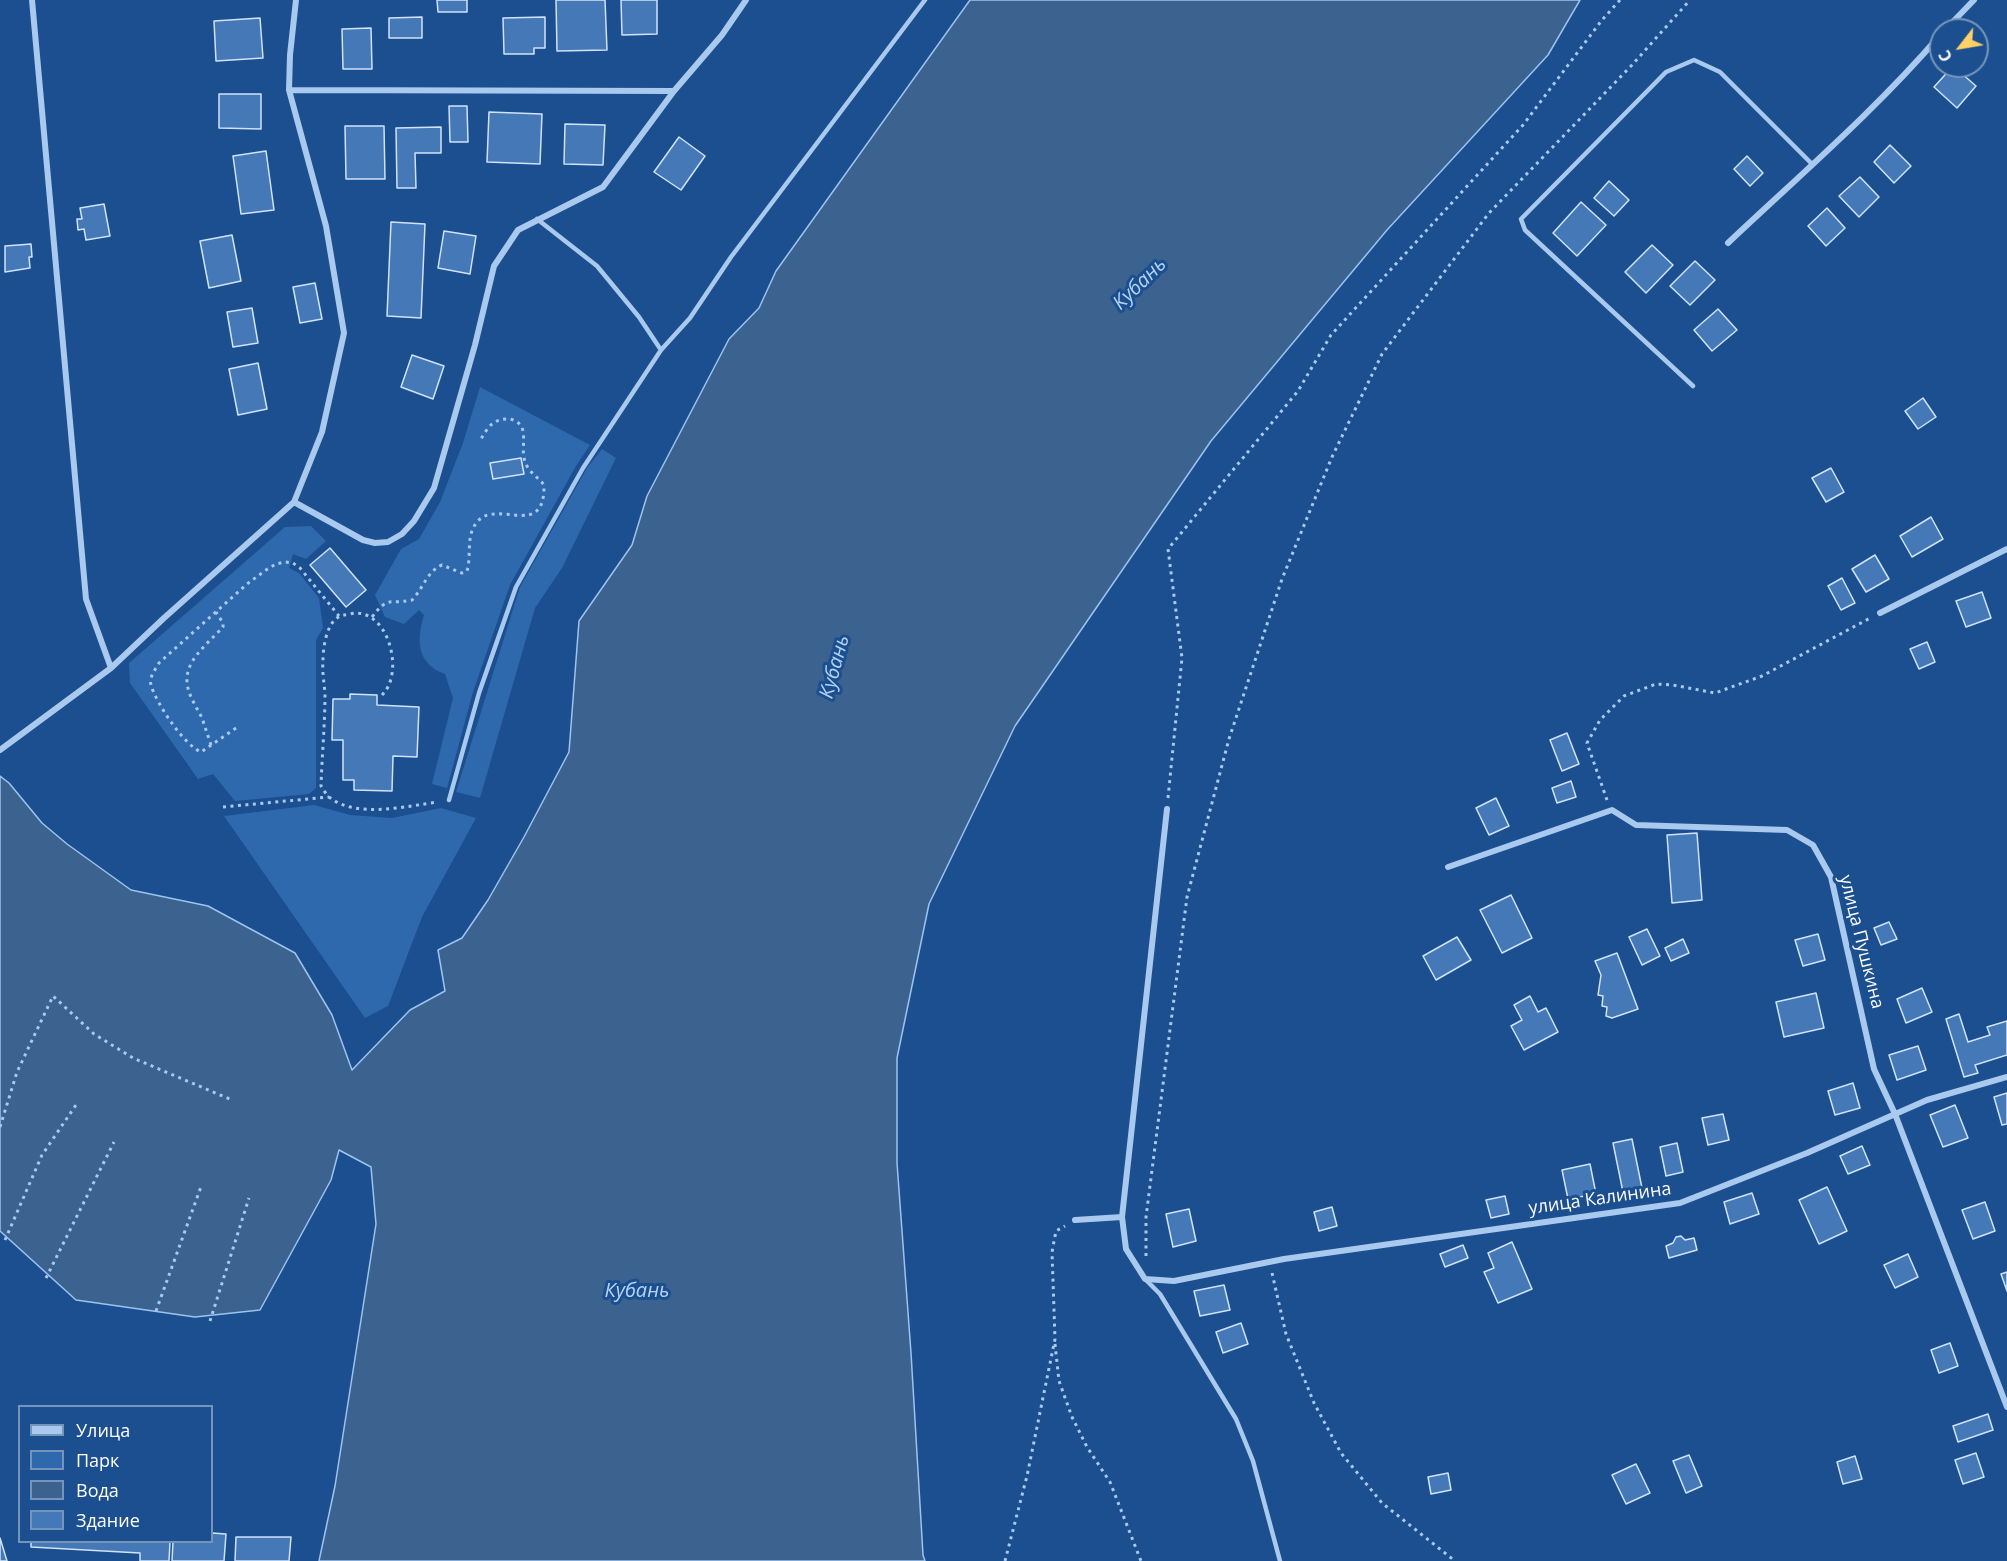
<!DOCTYPE html>
<meta charset="utf-8">
<style>
body{margin:0}
#map{position:relative;width:2007px;height:1561px;overflow:hidden;background:#1b4f8f;font-family:"Open Sans",sans-serif}
canvas{display:block}
.legend{position:absolute;left:18px;top:1405px;width:195px;height:138px;box-sizing:border-box;background:#1b4f8f;border:2px solid #7695bc;margin:0;padding:8px 10px;list-style:none;font-size:18px;color:#fff}
.legend li{display:flex;align-items:center;gap:12px;height:30px}
.legend b{width:30px;border:2px solid #7695bc}
.north{position:absolute;left:1929px;top:18px;width:60px;height:60px;box-sizing:border-box;background:#1b4f8f;border:2px solid #7695bc;border-radius:50%;rotate:239deg;font-size:16px;font-weight:700;line-height:24px;text-align:center;color:#fff}
.north::after{content:'';display:block;margin:auto;width:21px;height:27px;background:#ffd166;clip-path:polygon(50% 0,100% 100%,50% 72%,0 100%)}
</style>
<div id="map">
<canvas width="2007" height="1561"></canvas>
<ul class="legend">
<li><b style="height:8px;background:#a9c9ee"></b>Улица</li>
<li><b style="height:16px;background:#2e69ad"></b>Парк</li>
<li><b style="height:16px;background:#3c6290"></b>Вода</li>
<li><b style="height:16px;background:#4478b7"></b>Здание</li>
</ul>
<div class="north">С</div>
</div>
<script>
const ctx = document.querySelector('canvas').getContext('2d');
ctx.lineJoin = 'round';
function paint(path, color) { ctx.fillStyle = color; ctx.fill(path, 'evenodd'); }
function trace(path, color, width, dash) { ctx.strokeStyle = color; ctx.lineWidth = width; ctx.lineCap = dash ? 'butt' : 'round'; ctx.setLineDash(dash || []); ctx.stroke(path); }
function write(font, color, halo, rows, align = 'center') {
  ctx.font = font + ' "Open Sans",sans-serif'; ctx.lineWidth = 6; ctx.setLineDash([]); ctx.textBaseline = 'middle'; ctx.strokeStyle = halo; ctx.fillStyle = color; for (const [text, x, y, turn = 0] of rows) {
    ctx.save(); ctx.translate(x, y); ctx.rotate((+turn || 0) * Math.PI / 180); ctx.textAlign = isNaN(turn) ? turn : align; if (halo) ctx.strokeText(text, 0, 0); ctx.fillText(text, 0, 0); ctx.restore();
  }
}
const green = new Path2D(`
 M480,387L590,445L576,466L510,585L473,692L447,788L432,784L453,698L445,674C417,664 416,641 424,615L419,610L404,624L385,617L375,595L401,549L419,539L440,502L463,443Z
 M602,449L616,458L562,568L535,608L480,798L456,792L520,587L587,468Z
 M311,526L326,541L306,559L293,554L289,568L299,573L319,598L323,628L316,640V788L309,794L235,801L213,774L198,779L130,683L129,663L285,527Z
 M314,805L350,815L392,818L441,808L476,818L422,917L388,1006L365,1018L224,816Z`);
const water = new Path2D(`
 M970,0H1580L1548,55L1387,230L1211,441L1015,726L929,904L897,1058V1163L911,1353L923,1555L925,1561H319L335,1486L376,1224L371,1167L339,1150L331,1180L260,1310L195,1317L76,1300L0,1231V776L9,783L42,823L67,844L131,890L208,906L295,953L332,1015L352,1070L410,1010L445,991L438,950L462,938L488,900L524,837L569,752L579,621L632,545L647,496L729,339L759,308L776,271Z`);
const building = new Path2D(`
 M437,0H467V12H438Z
 M556,0H605L607,50L557,51Z
 M621,0H657V34L622,35Z
 M422,17V38H389V18Z
 M545,17V48H534V54H504L503,18Z
 M260,18L263,58L216,61L214,21Z
 M371,28L372,69H343L342,29Z
 M1953,66L1976,86L1957,108L1934,87Z
 M219,94H261V129L219,128Z
 M449,106H467L468,142H450Z
 M489,112L542,114L540,164L487,162Z
 M565,124L605,125L603,165L564,164Z
 M345,126H384L385,179H346Z
 M441,127V153H415L416,188H397L396,128Z
 M679,137L705,156L681,190L654,172Z
 M1890,145L1911,166L1894,183L1874,162Z
 M266,151L274,210L241,214L233,156Z
 M1747,156L1763,173L1750,186L1734,169Z
 M1860,177L1879,197L1859,217L1839,196Z
 M1609,181L1629,200L1614,216L1594,198Z
 M1581,202L1606,225L1577,256L1553,233Z
 M104,204L110,236L86,240L84,229L78,230L77,219H82L80,208Z
 M1827,208L1845,228L1826,246L1808,226Z
 M391,222L425,224L421,318L387,316Z
 M444,231L476,236L470,274L438,268Z
 M232,235L241,281L209,288L200,241Z
 M31,244L32,257H29L30,268L5,272V246Z
 M1652,245L1673,265L1646,293L1625,272Z
 M1695,261L1715,280L1690,305L1670,286Z
 M315,283L322,319L300,323L293,287Z
 M252,308L258,343L233,347L227,312Z
 M1718,309L1737,330L1712,351L1694,330Z
 M412,355L444,366L433,399L401,387Z
 M258,363L267,409L238,415L229,369Z
 M1923,398L1936,417L1918,429L1905,411Z
 M521,458L524,474L493,479L490,463Z
 M1831,468L1844,492L1826,502L1812,478Z
 M1931,517L1943,539L1912,557L1900,536Z
 M330,548L366,590L346,607L310,565Z
 M1875,555L1889,579L1866,592L1852,569Z
 M1842,578L1855,603L1841,610L1828,586Z
 M1982,592L1991,618L1966,627L1956,601Z
 M1927,642L1935,662L1919,669L1910,649Z
 M350,694L377,695V705L419,707L417,757L393,756L392,791L354,790V780H343V740H332L333,699H350Z
 M1567,733L1579,764L1562,771L1550,740Z
 M1571,781L1576,797L1557,803L1552,788Z
 M1496,798L1509,826L1489,835L1476,808Z
 M1697,833L1702,900L1672,903L1667,835Z
 M1511,895L1532,938L1502,953L1480,910Z
 M1889,922L1897,939L1881,945L1874,928Z
 M1647,929L1660,956L1642,965L1629,937Z
 M1818,934L1825,960L1803,966L1795,940Z
 M1457,937L1471,960L1436,980L1423,956Z
 M1683,939L1689,953L1671,961L1665,948Z
 M1617,953L1638,1009L1612,1018L1606,1016L1607,1007L1602,1006L1603,996L1598,995L1601,975L1595,961Z
 M1922,988L1932,1012L1906,1023L1897,999Z
 M1816,993L1824,1028L1784,1037L1776,1002Z
 M1530,996L1538,1012L1546,1008L1558,1032L1524,1050L1511,1026L1522,1020L1514,1005Z
 M1959,1014L1968,1042L1990,1035L1987,1027L2007,1021V1055L1975,1065L1978,1073L1964,1077L1946,1019Z
 M1918,1046L1926,1070L1897,1080L1889,1055Z
 M1853,1083L1860,1108L1835,1115L1828,1091Z
 M2007,1093V1124L2002,1125L1994,1097Z
 M1955,1105L1968,1138L1943,1147L1930,1115Z
 M1723,1114L1729,1140L1708,1145L1702,1118Z
 M1632,1139L1643,1193L1624,1197L1613,1143Z
 M1677,1143L1683,1172L1666,1176L1660,1147Z
 M1862,1146L1870,1165L1848,1174L1840,1156Z
 M1590,1164L1596,1194L1568,1199L1562,1170Z
 M1827,1187L1847,1231L1819,1244L1799,1200Z
 M1752,1193L1759,1214L1730,1224L1724,1202Z
 M1505,1196L1509,1214L1491,1218L1486,1200Z
 M1985,1202L1995,1231L1973,1239L1962,1210Z
 M1332,1207L1337,1226L1319,1231L1314,1212Z
 M1189,1209L1196,1241L1173,1247L1166,1214Z
 M1681,1236L1685,1240L1694,1238L1697,1250L1669,1258L1666,1246L1673,1243L1676,1237Z
 M1512,1242L1532,1289L1498,1303L1484,1272L1494,1268L1488,1253Z
 M1463,1245L1468,1258L1445,1267L1440,1254Z
 M1908,1254L1918,1277L1895,1288L1884,1265Z
 M2007,1272V1291L2001,1274Z
 M1224,1285L1230,1310L1200,1316L1194,1291Z
 M1241,1323L1248,1344L1223,1353L1216,1332Z
 M1950,1343L1958,1366L1939,1373L1931,1350Z
 M1988,1414L1993,1430L1958,1442L1953,1426Z
 M1976,1453L1984,1477L1963,1484L1955,1460Z
 M1689,1455L1702,1486L1686,1493L1673,1461Z
 M1855,1456L1862,1479L1843,1484L1837,1462Z
 M1636,1464L1650,1493L1626,1504L1612,1475Z
 M1448,1473L1451,1490L1431,1494L1428,1477Z
 M212,1533L226,1534L224,1561H172L173,1542H212Z
 M236,1537H291L289,1561H235Z
 M0,1538L7,1561H0Z
 M31,1542H170L169,1561H140V1553L31,1547Z`);
const path = new Path2D(`
 M372,617C389,595 388,605 412,600C423,589 427,571 442,565L462,573L467,571C472,554 465,535 478,521C498,499 545,540 544,485C539,478 529,472 526,464C521,454 525,442 523,431C520,417 502,416 492,424C488,427 484,434 481,439
 M382,695C406,672 387,605 350,614C345,615 341,615 337,618C326,626 323,648 323,661C322,671 324,682 325,693C325,724 322,755 321,786C323,789 326,794 329,797C356,819 407,806 438,802
 M236,728L201,752C184,745 156,703 151,685C149,677 155,670 159,663L247,584L266,570L276,564L285,562L293,563L300,568L339,616
 M211,745C208,736 205,727 202,718C194,702 181,686 190,666C196,652 212,639 223,627V623L216,612
 M1168,798L1182,658L1168,549L1298,391L1331,335L1523,125L1602,20L1620,0
 M1607,800L1587,743L1600,720L1624,696L1656,684L1673,685L1715,693L1762,676L1872,617
 M223,807L329,797
 M0,1127L17,1072L53,996L94,1034L133,1058L232,1100
 M5,1240L42,1155L78,1102
 M1146,1256V1217L1187,897L1229,739L1282,579L1332,457L1382,354L1489,213L1632,65L1690,0
 M1272,1273L1286,1334L1314,1403L1341,1453L1382,1503L1455,1561
 M46,1278L114,1142
 M156,1311L202,1184
 M210,1321L249,1198
 M1055,1344L1059,1381L1072,1417L1087,1447L1110,1482L1141,1561
 M1005,1561L1027,1476L1055,1339L1052,1252L1056,1231L1065,1226`);
const service = new Path2D(`
 M537,219L597,266L639,317L661,350
 M1693,386L1525,230L1521,219L1666,72L1694,60L1720,72L1812,164
 M449,800L479,693L516,587L583,468L661,350L690,318L731,257L925,0
 M1146,1280L1160,1294L1236,1419L1253,1461L1280,1561`);
const minor = new Path2D(`
 M32,0L86,599L111,668
 M1945,30L1974,0
 M289,90L674,91
 M1728,243C1800,175 1876,110 1941,34
 M294,502L363,540L375,543L388,542L402,534L414,521L434,488L475,345L494,266L518,230L603,187L674,91L722,35L746,0
 M1880,613L2007,549
 M0,750L111,668L164,618L294,502L322,432L344,333L326,226L289,90L290,55L296,0
 M1448,867L1612,810L1636,825L1787,830L1813,845L1831,877L1874,1069L1895,1114L2007,1407
 M1122,1217L1167,809
 M1075,1220L1122,1217L1126,1249L1145,1279L1174,1281L1284,1259L1680,1203L1807,1153L1927,1100L2007,1077`);
const streetNames = [
 ["улица Пушкина",1861,942,76],
 ["улица Калинина",1600,1199,-8]
];
const waterNames = [
 ["Кубань",1140,284,-44],
 ["Кубань",835,667,-75],
 ["Кубань",637,1291]
];
paint(green, '#2e69ad');
paint(water, '#3c6290');
trace(water, '#9cc4f0', 1.5);
paint(building, '#4478b7');
trace(building, '#cfe3fa', 1.5);
trace(path, '#a9c9ee', 3, [3, 4.5]);
trace(service, '#a9c9ee', 4.5);
trace(minor, '#a9c9ee', 6);
write('18px', '#fff', '#1b4f8f', streetNames);
write('italic 20px', '#b5d3f5', '#1b4f8f', waterNames);
</script>
